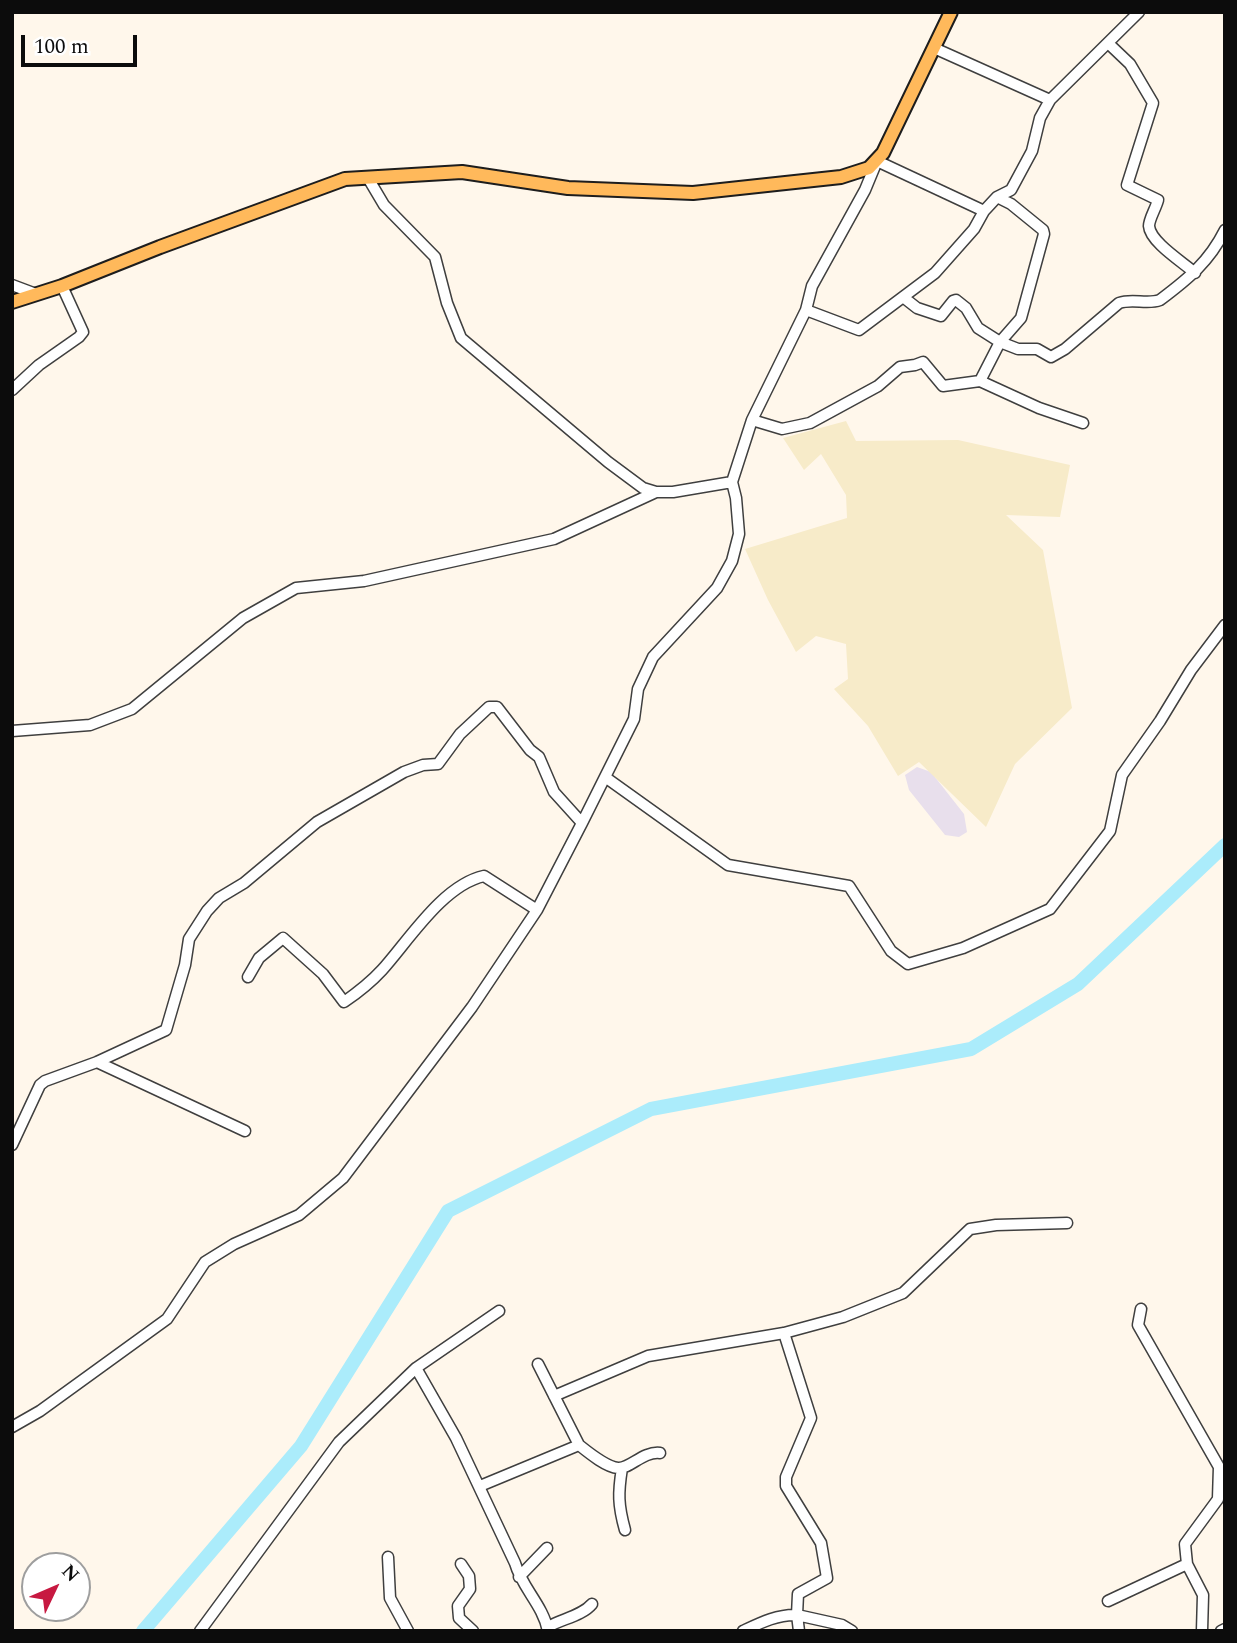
<!DOCTYPE html>
<style>
body{margin:0}
#map{position:relative;width:1237px;height:1643px;overflow:hidden;background:#fff7eb;font-family:Spectral,serif}
canvas{display:block}
.frame{position:absolute;inset:0;border:14px solid #0c0c0c;pointer-events:none}
.north{position:absolute;left:21px;top:1552px;width:70px;height:70px;box-sizing:border-box;background:#fff;border:2px solid #9e9e9e;border-radius:50%;rotate:46deg;font-size:19px;font-weight:700;line-height:28px;text-align:center;color:#0c0c0c}
.north::after{content:'';display:block;margin:auto;width:24px;height:32px;background:#c71941;clip-path:polygon(50% 0,100% 100%,50% 72%,0 100%)}
.scale{position:absolute;left:21px;top:35px;width:116px;height:32px;box-sizing:border-box;border:4px solid #0c0c0c;border-top:0;padding-left:9px;font-size:21px;line-height:24px;white-space:nowrap;color:#0c0c0c;-webkit-text-stroke:5px #fff;paint-order:stroke}
</style>
<div id="map">
<canvas width="1237" height="1643"></canvas>
<div class="frame"></div>
<div class="north">N</div>
<div class="scale">100 m</div>
</div>
<script>
const ctx = document.querySelector('canvas').getContext('2d');
ctx.lineJoin = 'round';
function paint(path, color) { ctx.fillStyle = color; ctx.fill(path, 'evenodd'); }
function trace(path, color, width, dash) { ctx.strokeStyle = color; ctx.lineWidth = width; ctx.lineCap = dash ? 'butt' : 'round'; ctx.setLineDash(dash || []); ctx.stroke(path); }
const industrial = new Path2D(`
 M917,767L931,772L964,814L967,832L959,837L945,835L909,790L905,775Z`);
const farmland = new Path2D(`
 M846,421L856,441L958,440L1070,465L1060,517L1006,515L1043,550L1072,708L1015,764L986,827L919,762L898,776L868,726L834,689L848,679L846,644L816,636L796,652L768,600L745,549L847,518L846,495L821,454L804,470L783,438Z`);
const river = new Path2D(`
 M143,1631L301,1446L448,1211L651,1109L971,1049L1078,984L1225,845`);
const minor = new Path2D(`
 M1109,44L1130,64L1153,103L1127,185L1158,200C1156,208 1149,219 1149,226C1150,242 1184,263 1195,273
 M934,48L1050,100
 M368,178L384,205L435,257L447,303L461,338L608,462L643,488L656,492H673L732,482
 M12,285L36,294
 M903,297L917,308L941,316L953,301L956,300L966,308L978,328L1000,342L1018,349H1037L1051,357L1065,349L1119,303C1133,298 1147,305 1160,300C1188,279 1209,262 1225,230
 M806,310L859,330L935,273L974,229L984,211
 M980,381L1000,342L1021,318L1044,234L1043,230L1011,204L997,197
 M12,390L39,365L79,337L83,332L62,286
 M752,420L782,429L810,423L878,386L900,367L915,365L923,362L943,386L980,381L1039,408L1083,423
 M12,731L90,725L132,709L243,618L296,588L364,581L554,539L656,492
 M605,777L728,865L849,886L891,951L908,964L963,948L1050,909L1110,831L1122,775L1160,721L1191,670L1225,625
 M248,977L259,958L283,938L323,974L344,1002C357,993 371,982 382,970C409,940 443,885 484,876L537,910
 M97,1062L245,1131
 M12,1145L40,1085L45,1081L97,1062L166,1030L185,965L189,939L207,911L219,898L244,883L317,822L404,772L423,765L438,764L460,734L489,707H497L530,750L539,757L554,792L582,823
 M1141,1309L1138,1325L1219,1467L1218,1499L1185,1544L1187,1564L1203,1595L1202,1631
 M784,1333L811,1418L786,1477V1486L821,1543L827,1578L798,1594L797,1615L842,1625L852,1631
 M538,1364L579,1445C589,1453 606,1467 618,1468C630,1469 643,1451 660,1453
 M416,1368L456,1438L515,1563C522,1588 543,1605 548,1631
 M554,1396L648,1356L784,1333L843,1317L903,1293L970,1229L996,1225L1067,1223
 M12,1427L40,1411L167,1319L205,1262L234,1244L299,1215L343,1178L472,1007L537,910L582,823L634,719L638,689L653,657L717,588L732,561L739,534L736,498L732,482L752,420L806,310L812,286L865,190L877,161L984,211L997,197L1011,190L1032,151L1040,118L1050,100L1139,12
 M622,1468C618,1493 618,1505 625,1530
 M480,1486L579,1445
 M388,1557L390,1598L408,1631
 M461,1564L469,1576L470,1589L458,1606L459,1618L473,1631
 M519,1577L547,1548
 M1108,1601L1187,1564
 M548,1627C561,1619 582,1616 592,1604
 M200,1631L339,1442L416,1368L499,1311
 M743,1631C760,1623 778,1614 797,1615L799,1631
 M1221,1631L1225,1629`);
const major = new Path2D(`
 M12,302L62,286L160,247L345,179L462,172L568,188L693,193L841,177L869,168L883,153L951,12`);
paint(industrial, '#e8dfec');
paint(farmland, '#f7ebc9');
trace(river, '#abecfb', 14);
trace(minor, '#3f3f3f', 13);
trace(major, '#1d1d1d', 16);
trace(minor, '#fff', 10);
trace(major, '#ffb95b', 12);
</script>
